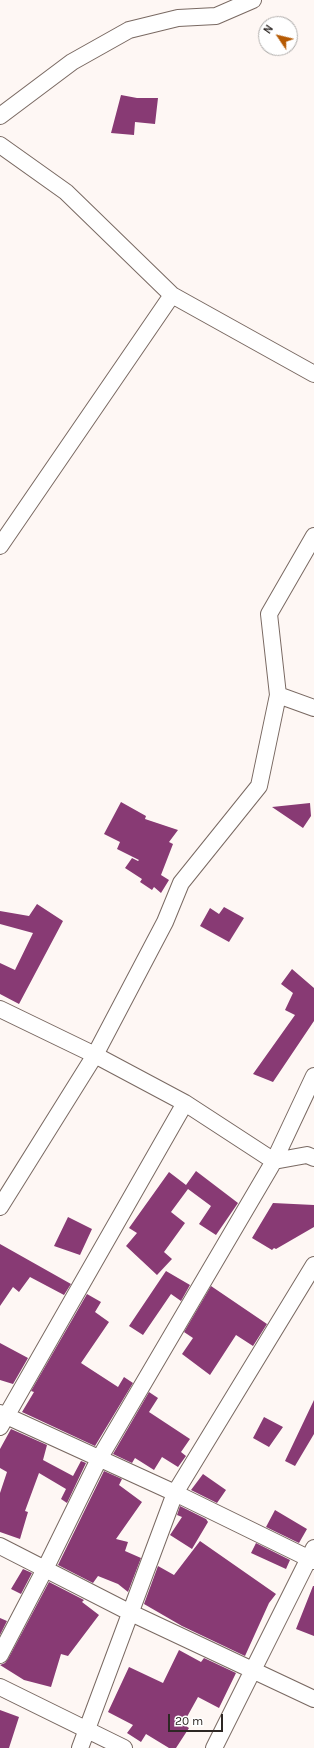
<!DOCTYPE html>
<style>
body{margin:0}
#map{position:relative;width:314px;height:1748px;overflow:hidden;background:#fef7f4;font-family:Karla,sans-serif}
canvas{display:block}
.north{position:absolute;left:258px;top:16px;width:40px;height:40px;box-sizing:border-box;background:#fff;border:1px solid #aba9a7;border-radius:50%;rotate:305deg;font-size:11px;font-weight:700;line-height:16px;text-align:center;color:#2d2724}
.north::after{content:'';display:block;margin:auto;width:14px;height:18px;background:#b65a03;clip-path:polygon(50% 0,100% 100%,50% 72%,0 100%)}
.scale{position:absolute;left:168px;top:1714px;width:55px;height:18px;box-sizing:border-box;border:2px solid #2d2724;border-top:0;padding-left:5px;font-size:12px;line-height:14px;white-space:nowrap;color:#2d2724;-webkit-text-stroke:3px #fff;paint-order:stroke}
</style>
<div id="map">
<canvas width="314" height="1748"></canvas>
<div class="north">N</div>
<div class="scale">20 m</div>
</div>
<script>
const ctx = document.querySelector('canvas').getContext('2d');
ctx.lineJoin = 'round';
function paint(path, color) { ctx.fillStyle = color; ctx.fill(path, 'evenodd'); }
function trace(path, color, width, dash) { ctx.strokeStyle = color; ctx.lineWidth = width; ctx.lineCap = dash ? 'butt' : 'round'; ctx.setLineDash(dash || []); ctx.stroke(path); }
const building = new Path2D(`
 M121,95L137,98H158L155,124L135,122L134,135L111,133Z
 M121,802L146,816L145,819L178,830L169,842L173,844L161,875L169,880L161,893L154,887L152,890L140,882L142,879L125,868L132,858L138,861L139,860L117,849L120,842L104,834Z
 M310,803L311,816L303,828L272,807Z
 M37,904L63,921L19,1004L0,994V963L15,970L33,933L0,924V911L29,916Z
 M224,907L244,918L229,942L200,926L210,908L219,914Z
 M292,969L314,988V1021L273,1082L253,1074L295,1015L285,1010L293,993L281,984Z
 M196,1171L238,1203L216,1235L199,1224L211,1206L188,1189L171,1212L185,1223L164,1252L172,1259L157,1275L126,1246L137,1233L129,1228L169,1172L186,1185Z
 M273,1203L314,1205V1227L276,1249L274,1248L272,1250L252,1238Z
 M68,1217L92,1229L80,1255L54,1246Z
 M0,1244L71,1284L64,1295L30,1277L19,1292L13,1287L0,1306Z
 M166,1271L190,1285L181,1301L171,1294L143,1335L129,1326Z
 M211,1286L267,1324L253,1346L236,1335L210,1375L182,1354L193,1338L184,1332Z
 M87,1294L101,1302L95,1312L109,1322L81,1363L118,1387L124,1377L133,1383L95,1446L22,1412L34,1392L31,1391Z
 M0,1343L28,1358L13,1384L0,1380Z
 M149,1392L158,1398L149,1412L190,1439L181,1452L186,1456L178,1467L162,1457L154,1470L135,1458L132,1463L113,1454Z
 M314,1400V1434L295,1466L285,1461Z
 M264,1417L283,1427L269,1447L253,1438Z
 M11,1429L47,1445L43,1460L73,1476L81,1461L86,1463L67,1503L61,1499L66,1489L39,1473L25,1511L28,1512L20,1539L0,1532V1493L7,1472L0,1468V1449Z
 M104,1471L122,1479L119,1485L142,1502L116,1539L128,1542L125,1551L141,1558L128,1592L118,1584L98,1576L93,1583L58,1565Z
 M203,1474L226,1490L217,1503L191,1490Z
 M180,1506L206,1519L208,1522L192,1549L170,1535L182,1517L177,1515Z
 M275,1510L307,1529L299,1543L266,1527Z
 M200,1541L276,1594L269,1603L245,1656L182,1626L144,1604L158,1566L174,1575Z
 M256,1543L290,1560L286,1569L251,1553Z
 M23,1569L32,1573L21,1594L11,1589Z
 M49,1582L84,1600L82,1602L99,1615L68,1656L61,1654L51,1687L24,1680L0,1665L5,1663L8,1659Z
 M313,1586H314V1636L296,1629Z
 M0,1618L7,1621L0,1635Z
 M179,1650L201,1662L204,1658L236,1673L219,1708L198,1697L183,1724L189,1728L176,1748H169L146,1734L141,1742L127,1733L133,1725L108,1712L129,1667L163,1683Z
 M0,1710L19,1717L9,1748H0Z`);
const street = new Path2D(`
 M0,116L72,62L129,30L178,18L216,16L253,0
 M0,145L66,192L172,295L314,374
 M0,546L172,295
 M278,695L314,708
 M0,1009L95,1055L185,1103L274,1161L307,1155L314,1158
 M0,1207L95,1055L165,922L181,883L259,786L278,695L269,614L314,536
 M0,1413L175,1493L314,1561
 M0,1427L185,1103
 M0,1546L129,1612L314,1699
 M0,1655L45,1569L99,1459L274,1161L314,1076
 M0,1687L124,1748
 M80,1748L175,1493L314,1265
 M214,1748L314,1548`);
paint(building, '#883a74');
trace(street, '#796962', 18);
trace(street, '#fff', 16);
</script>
